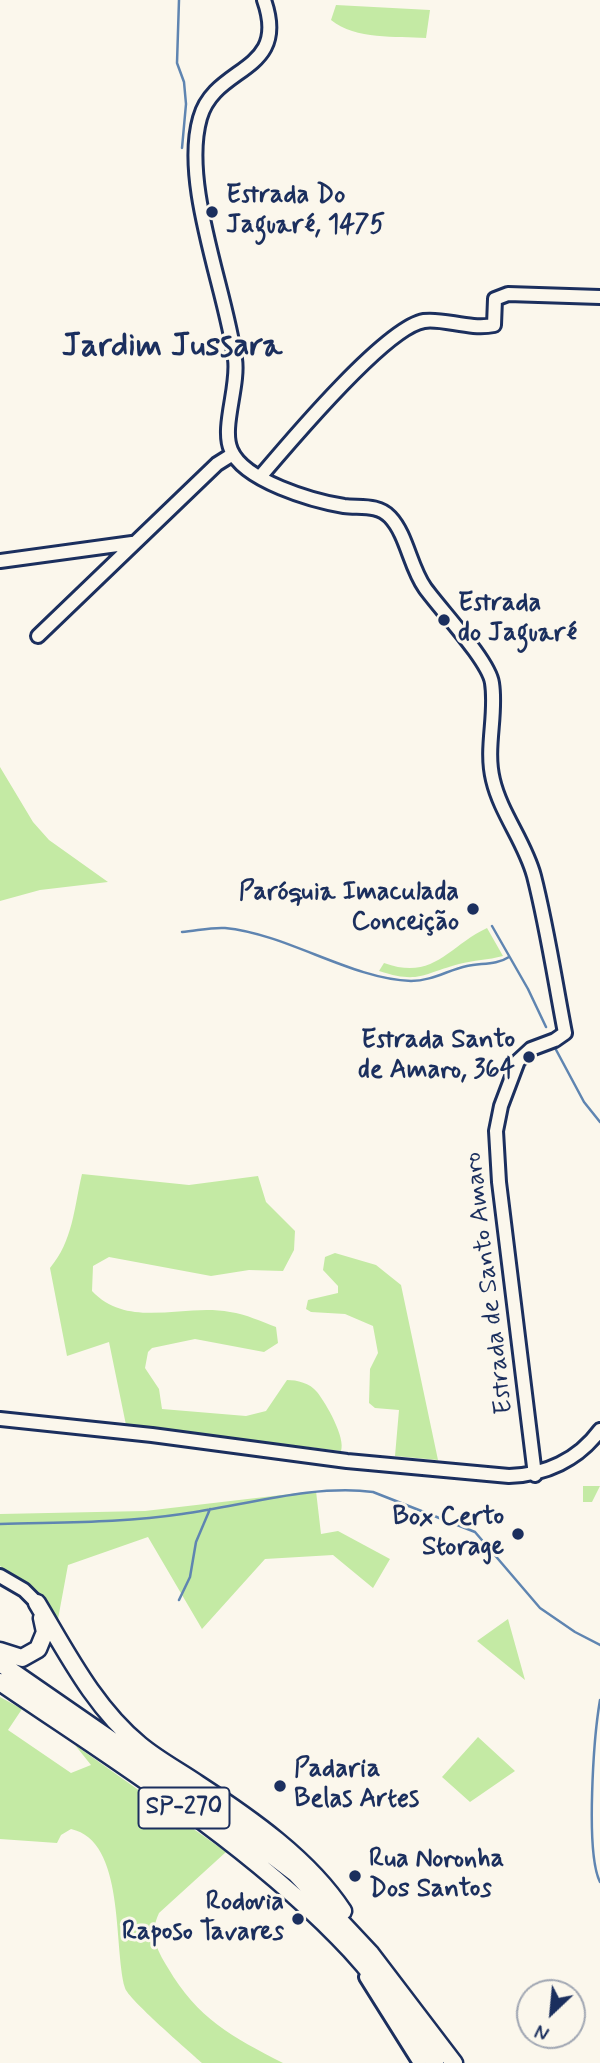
<!DOCTYPE html>
<meta charset="utf-8">
<style>
body{margin:0}
#map{position:relative;width:600px;height:2063px;overflow:hidden;background:#fbf7ec;font-family:Mynerve,sans-serif}
canvas{display:block}
.north{position:absolute;left:516px;top:1979px;width:70px;height:70px;box-sizing:border-box;background:#fbf7ec;border:2px solid #a1a7b3;border-radius:50%;rotate:206deg;font-size:19px;font-weight:700;line-height:28px;text-align:center;color:#1b2f5e}
.north::after{content:'';display:block;margin:auto;width:24px;height:32px;background:#1b2f5e;clip-path:polygon(50% 0,100% 100%,50% 72%,0 100%)}
</style>
<div id="map">
<canvas width="600" height="2063"></canvas>
<div class="north">N</div>
</div>
<script>
const ctx = document.querySelector('canvas').getContext('2d');
ctx.lineJoin = 'round';
function paint(path, color) { ctx.fillStyle = color; ctx.fill(path, 'evenodd'); }
function trace(path, color, width, dash) { ctx.strokeStyle = color; ctx.lineWidth = width; ctx.lineCap = dash ? 'butt' : 'round'; ctx.setLineDash(dash || []); ctx.stroke(path); }
function write(font, color, halo, rows, align = 'center') {
  ctx.font = font + ' Mynerve,sans-serif'; ctx.lineWidth = 6; ctx.setLineDash([]); ctx.textBaseline = 'middle'; ctx.strokeStyle = halo; ctx.fillStyle = color; for (const [text, x, y, turn = 0] of rows) {
    ctx.save(); ctx.translate(x, y); ctx.rotate((+turn || 0) * Math.PI / 180); ctx.textAlign = isNaN(turn) ? turn : align; if (halo) ctx.strokeText(text, 0, 0); ctx.fillText(text, 0, 0); ctx.restore();
  }
}
const green = new Path2D(`
 M336,5L430,10L426,38C396,36 356,40 331,20Z
 M0,767L33,822L49,840L108,882L40,890L0,901Z
 M487,928L503,956C488,960 474,960 459,964C422,974 419,984 379,971L384,963C434,981 447,947 487,928Z
 M82,1174L189,1185L258,1176L266,1202L295,1231L294,1250L283,1271L249,1270L211,1276L109,1257L93,1266L92,1291C129,1330 183,1303 230,1312C246,1314 262,1322 276,1327L278,1343L264,1352L195,1339L152,1348L148,1352L145,1368L159,1389L162,1409L246,1416L266,1411L287,1380C297,1380 310,1383 317,1392C326,1403 346,1438 341,1451L126,1425L109,1342L67,1356L50,1268C73,1241 74,1208 82,1174Z
 M335,1253L376,1265L401,1285L438,1460L395,1456L399,1410L375,1408L369,1403L370,1369L378,1353L373,1326L345,1314L311,1312L306,1309L308,1300L338,1293V1286L323,1270L325,1257Z
 M583,1486H600L592,1502H583Z
 M316,1491L321,1534L338,1531L390,1559L373,1588L333,1555L265,1559L202,1629L148,1537L68,1565L58,1619L37,1592L0,1566V1514L145,1511Z
 M508,1619L525,1680L477,1641Z
 M0,1697L22,1709L8,1730L71,1773L91,1765L75,1745L226,1852L159,1913C149,1935 156,1948 168,1968C197,2018 232,2037 283,2063H202C189,2051 128,1999 125,1988C113,1946 126,1841 71,1829L61,1835L57,1843L0,1839Z
 M478,1737L515,1771L470,1802L442,1777Z`);
const stream = new Path2D(`
 M179,0L177,63L184,82L186,104L182,148
 M492,926L528,989L546,1027
 M182,932C196,931 211,927 225,928C287,934 351,979 411,981C432,981 448,970 467,966C481,963 497,965 509,957
 M554,1046L584,1102L600,1122
 M0,1524C60,1522 122,1523 182,1514C242,1506 313,1484 373,1492L475,1532L540,1608L575,1632L600,1645
 M179,1600L190,1577L196,1542L210,1509
 M600,1700C594,1735 585,1852 600,1882`);
const secondary = new Path2D(`
 M264,0C290,74 215,64 200,118C181,184 226,290 235,359C239,386 221,428 231,450C244,481 313,501 344,506C360,508 378,504 390,517C407,535 410,567 425,588C440,609 489,661 492,683C497,715 485,748 493,780C501,814 525,842 534,876C547,927 555,981 565,1033L555,1040L531,1049L518,1061L501,1106L496,1131L499,1182L535,1475
 M260,477C288,444 386,327 424,321C444,318 469,330 494,325L495,299L508,294L600,297
 M0,561L132,543
 M38,636L217,464L233,454
 M0,1419L152,1435L347,1461L509,1476C545,1475 578,1460 600,1430
 M0,1576L24,1590L37,1603
 M366,1977L420,2063`);
const highway = new Path2D(`
 M37,1603C67,1653 94,1707 140,1745C158,1760 179,1771 198,1784C250,1818 309,1859 343,1911
 M0,1651L22,1658L38,1649L45,1632L42,1618
 M0,1663L211,1809L296,1874L371,1954L454,2063
 M0,1682C116,1761 238,1836 338,1937C375,1974 406,2019 435,2063`);
const markers = [
 [212,212,7,"#1b2f5e"],
 [444,620,7,"#1b2f5e"],
 [473,909,7,"#1b2f5e"],
 [529,1057,7,"#1b2f5e"],
 [518,1534,7,"#1b2f5e"],
 [280,1786,7,"#1b2f5e"],
 [355,1876,7,"#1b2f5e"],
 [298,1919,7,"#1b2f5e"]
];
const shields = [
 [184,1808,91]
];
const shieldNames = [
 ["SP-270",184,1808]
];
const poiNames = [
 ["Estrada Do",226,197],
 ["Jaguaré, 1475",226,227],
 ["Estrada",458,605],
 ["do Jaguaré",458,635],
 ["Paróquia Imaculada",459,894,"right"],
 ["Conceição",459,924,"right"],
 ["Estrada Santo",515,1042,"right"],
 ["de Amaro, 364",515,1072,"right"],
 ["Box Certo",504,1519,"right"],
 ["Storage",504,1549,"right"],
 ["Padaria",294,1771],
 ["Belas Artes",294,1801],
 ["Rua Noronha",369,1861],
 ["Dos Santos",369,1891],
 ["Rodovia",284,1904,"right"],
 ["Raposo Tavares",284,1934,"right"]
];
const streetNames = [
 ["Estrada de Santo Amaro",490,1283,-97]
];
const districtNames = [
 ["Jardim Jussara",172,348]
];
paint(green, '#c4eaa4');
trace(stream, '#5f85b1', 2.5);
trace(secondary, '#1b2f5e', 18);
trace(highway, '#1b2f5e', 21);
trace(secondary, '#fbf7ec', 12);
trace(highway, '#fbf7ec', 16);
for (const [x, y, r, color] of markers) { const dot = new Path2D(); dot.arc(x, y, r, 0, 2 * Math.PI); ctx.fillStyle = color; ctx.fill(dot); trace(dot, '#fbf7ec', 2.5); }
for (const [x, y, w] of shields) { const box = new Path2D(); box.roundRect(x - w / 2, y - 20.5, w, 41, 5); ctx.fillStyle = '#fbf7ec'; ctx.fill(box); trace(box, '#1b2f5e', 2); }
write('bold 24px', '#1b2f5e', null, shieldNames);
write('bold 26px', '#1b2f5e', '#fbf7ec', poiNames, 'left');
write('26px', '#1b2f5e', '#fbf7ec', streetNames);
write('bold 33px', '#1b2f5e', '#fbf7ec', districtNames);
</script>
